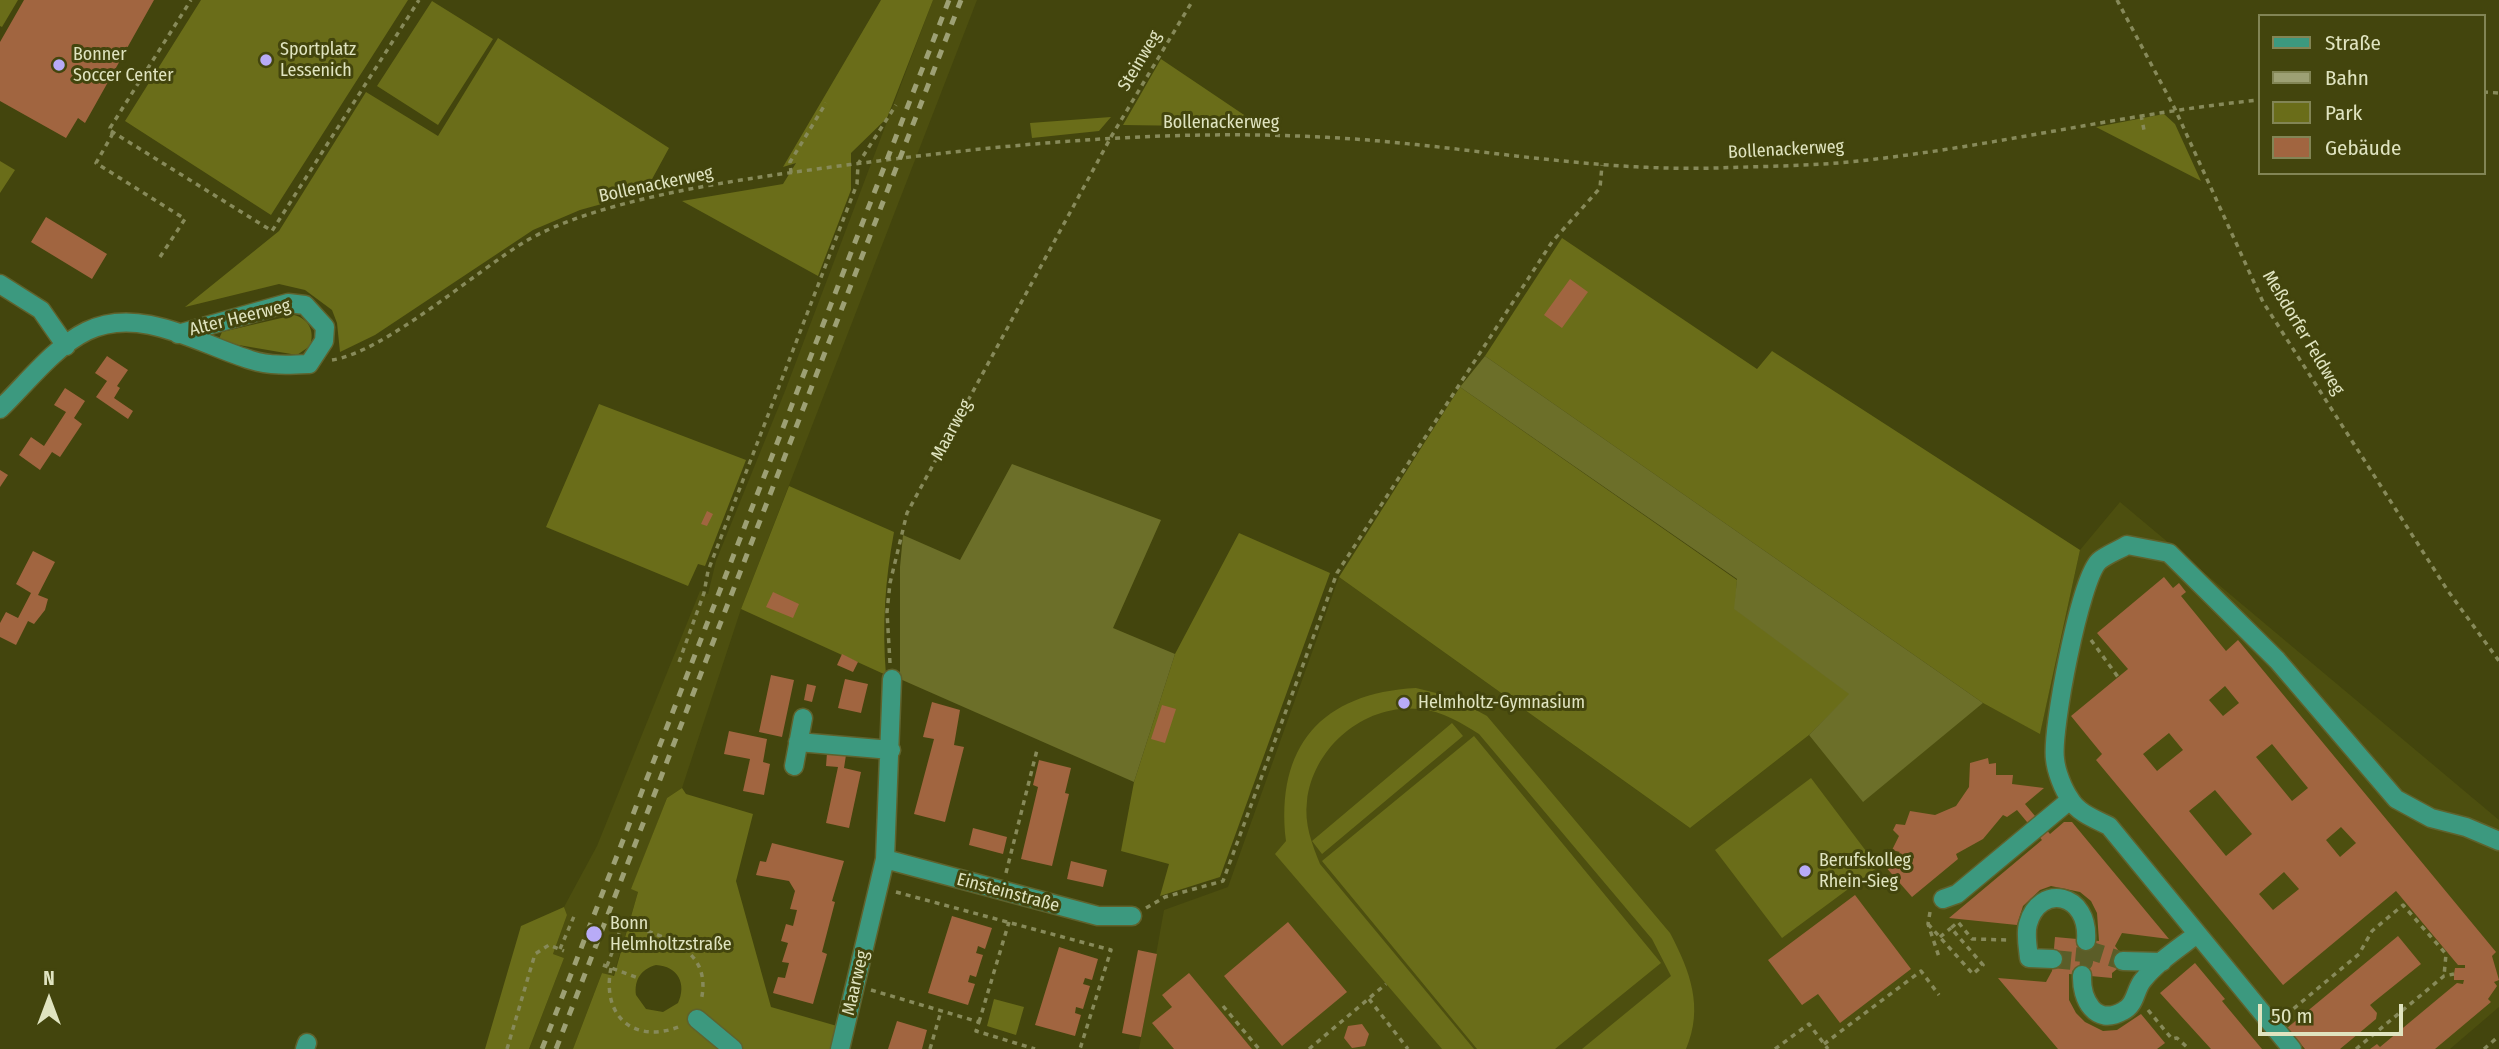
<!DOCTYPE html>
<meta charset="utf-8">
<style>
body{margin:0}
#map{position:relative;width:2499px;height:1049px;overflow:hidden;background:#43450d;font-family:"Fira Sans Condensed",sans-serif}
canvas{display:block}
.legend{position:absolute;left:2258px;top:14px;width:228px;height:161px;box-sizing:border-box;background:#43450d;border:2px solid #828555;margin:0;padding:9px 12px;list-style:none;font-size:21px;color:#e0e4c0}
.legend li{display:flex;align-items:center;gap:14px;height:35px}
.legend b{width:35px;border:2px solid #828555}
.north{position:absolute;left:14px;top:965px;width:70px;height:70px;-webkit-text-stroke:5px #43450d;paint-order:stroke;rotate:0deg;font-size:19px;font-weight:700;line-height:28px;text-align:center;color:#e0e4c0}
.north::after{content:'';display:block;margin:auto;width:24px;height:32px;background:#e0e4c0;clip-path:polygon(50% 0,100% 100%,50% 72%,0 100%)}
.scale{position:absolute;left:2258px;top:1004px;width:145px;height:32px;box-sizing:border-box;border:4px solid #e0e4c0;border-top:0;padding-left:9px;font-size:21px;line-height:24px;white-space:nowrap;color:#e0e4c0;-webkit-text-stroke:5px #43450d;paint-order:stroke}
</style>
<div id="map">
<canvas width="2499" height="1049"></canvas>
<ul class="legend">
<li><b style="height:9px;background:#3c997f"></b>Straße</li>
<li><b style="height:9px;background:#9da074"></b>Bahn</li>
<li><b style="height:19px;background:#6a6d19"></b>Park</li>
<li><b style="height:19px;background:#a16540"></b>Gebäude</li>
</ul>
<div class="north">N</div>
<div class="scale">50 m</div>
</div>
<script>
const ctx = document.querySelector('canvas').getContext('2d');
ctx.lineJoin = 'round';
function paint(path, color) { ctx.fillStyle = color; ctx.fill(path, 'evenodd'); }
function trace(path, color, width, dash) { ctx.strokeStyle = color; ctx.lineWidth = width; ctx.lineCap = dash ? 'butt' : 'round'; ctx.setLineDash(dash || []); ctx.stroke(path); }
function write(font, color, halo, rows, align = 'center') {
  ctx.font = font + ' "Fira Sans Condensed",sans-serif'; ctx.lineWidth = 6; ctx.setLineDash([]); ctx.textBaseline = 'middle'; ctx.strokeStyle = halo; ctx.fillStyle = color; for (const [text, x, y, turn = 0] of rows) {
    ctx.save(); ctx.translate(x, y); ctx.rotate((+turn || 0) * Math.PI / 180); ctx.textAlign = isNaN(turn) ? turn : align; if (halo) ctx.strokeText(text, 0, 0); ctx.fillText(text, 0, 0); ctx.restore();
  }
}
const built = new Path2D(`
 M933,0H977L741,609L682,788L667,798L632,889L638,892L613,977L602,973L573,1049H529L564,958L553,954L567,915L564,907L597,846L700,591L708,594L716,561L785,391Z
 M2120,502L2499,820V1007L2450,1049H1139L1164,910L1228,887L1339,577L1690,828L1809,735L1863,801L1983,703L2040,733L2080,550Z`);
const green = new Path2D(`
 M0,0H18L2,27L0,26Z
 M201,0H408L271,215L125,121Z
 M881,0H933L887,118L851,153V190L818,276L682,201L783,184L796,163L783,167Z
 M432,1L493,39L438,125L377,86Z
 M498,38L669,148L645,192L580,210L533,230L375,335L340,352L337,323L332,310L305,290L279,284L185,307L279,231L366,92L438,136Z
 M1161,59L1262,127L1123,125Z
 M2164,114L2175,124L2201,181L2096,127Z
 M1111,117L1099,131L1032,138L1030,123Z
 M0,161L15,170L0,193Z
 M1562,238L1757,369L1772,351L2080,550L2040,734L1983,703L1485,356Z
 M294,315C309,319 315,331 310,346L297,355L221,342L219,339L222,332Z
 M1460,387L1737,580L1735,609L1850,694L1809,735L1690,828L1339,577Z
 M599,404L746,460L705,566L698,564L688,586L546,527Z
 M789,486L894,532C885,581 882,625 886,675L741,609Z
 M1239,533L1330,573L1220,877L1160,896L1169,864L1121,851L1134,782L1175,654Z
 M1416,688L1452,697L1487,716L1670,933C1690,971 1704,1007 1686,1049H1582L1671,976L1652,939L1479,734C1461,723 1443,711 1420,709C1365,703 1313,747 1307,801C1304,824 1312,844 1320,864L1474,1049H1442L1275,854L1286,841C1275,746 1322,693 1416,688Z
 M1452,723L1463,736L1322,854L1312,841Z
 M1474,736L1661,963L1555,1049H1477L1322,861Z
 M1811,778L1878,867L1782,938L1715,850Z
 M682,788L686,794L753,814L736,881L771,1007L837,1026L831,1049H573L602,973L614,976L638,892L631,889L667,798ZM656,965C678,966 687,984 678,1003L663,1012L646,1009L636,995C634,980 641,969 656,965Z
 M564,907L567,915L553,954L564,958L529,1049H485L521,926Z
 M994,999L1024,1007L1016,1035L987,1026Z`);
const forest = new Path2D(`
 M1485,356L1983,703L1863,802L1809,735L1849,694L1734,609L1737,579L1460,387Z
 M1012,464L1161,520L1113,628L1175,654L1134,782L900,679V567L903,535L960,560Z`);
const building = new Path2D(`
 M24,0H154L85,123L78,118L66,138L0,101V42Z
 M46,217L107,254L92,279L31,242Z
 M1570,279L1588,292L1562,328L1544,315Z
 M107,356L128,370L117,386L120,388L114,398L133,411L128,419L96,397L107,381L95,373Z
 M65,388L85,401L74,418L82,424L60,457L52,452L40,470L19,455L31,437L44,446L66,412L54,405Z
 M0,470L8,475L0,487Z
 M707,511L713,514L707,526L701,524Z
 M33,551L55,562L38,595L48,599L45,610L34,624L28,621L16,645L0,637V623L6,612L18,618L31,593L16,584Z
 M2164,577L2173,588L2179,583L2186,592L2181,596L2226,651L2238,640L2496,952L2492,956L2499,980L2494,982L2497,986L2488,999L2491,1002L2435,1049H2370L2377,1044L2380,1047L2457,983L2463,984L2464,980H2454V974L2455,968H2465V965H2458L2396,891L2283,985L2096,760L2102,754L2071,716L2128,669L2097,633ZM2225,686L2239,703L2223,716L2209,700ZM2169,733L2183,750L2157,771L2143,754ZM2272,744L2308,788L2292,801L2256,757ZM2215,790L2252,834L2226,856L2189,811ZM2341,827L2356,843L2340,857L2326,840ZM2284,872L2299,889L2273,910L2259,894Z
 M773,592L799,604L793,618L766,607Z
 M842,654L858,662L853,672L837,665Z
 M771,675L794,680L782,737L759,732Z
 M845,679L868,684L861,713L838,708Z
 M807,684L816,686L812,702L804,700Z
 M932,702L960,710L954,745L964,747L945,822L914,814L934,739L923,737Z
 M1162,705L1176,709L1165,743L1151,739Z
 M729,731L767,739L763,762L770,764L764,795L743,791L750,759L724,754Z
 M827,753L846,755L844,768L861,772L849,828L826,823L838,767L826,766Z
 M1988,758L1989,764L1996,763V775H2013L2012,784L2044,788L2025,804L2050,834L2064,822H2072L2169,939L2122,933L2115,946L2122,955V965L2112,973V978L2069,974V1000L2076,1013L2085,1022L2103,1031L2117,1030L2141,1014L2165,1043L2157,1049H2058L1998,978L2046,982L2052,971L2055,937L2099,941L2097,913L2091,901L2080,892L2051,886L2040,890L2023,906L2017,925L1949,918L2042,840L2017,810L2007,817L2003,815L1983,839L1956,854L1958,859L1912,897L1884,865L1900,852L1892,850L1899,836L1893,830L1896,824L1905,825L1910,811L1935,815L1956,806L1969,787L1970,763Z
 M1039,760L1071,768L1065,793L1069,794L1052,866L1021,859L1038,787L1033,785Z
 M973,828L1007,837L1003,854L969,845Z
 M772,843L844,861L832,901L835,902L822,952L827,954L813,1004L773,993L778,977L785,978L789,963L782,962L788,943L781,941L786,924L793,926L797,910L790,909L795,891L789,881L756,875L760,861L766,862Z
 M1071,861L1107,870L1103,887L1067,879Z
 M1855,895L1911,969L1840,1023L1818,994L1802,1005L1768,960Z
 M952,916L992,928L985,949L978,946L977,950L976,953L983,955L976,977L970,975L968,982L975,984L968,1005L928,993Z
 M1288,922L1347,992L1282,1046L1224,976Z
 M2398,936L2421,964L2370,1005L2377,1013L2376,1019L2340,1049H2305L2287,1028Z
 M1059,947L1098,959L1092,980L1085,978L1083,984L1090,986L1083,1009L1076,1007L1075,1013L1081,1015L1075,1036L1035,1025Z
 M1138,950L1157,954L1141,1037L1122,1033Z
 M2195,963L2225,999L2222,1001L2262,1049H2211L2160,993Z
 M1189,973L1252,1049H1174L1152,1023L1172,1007L1162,995Z
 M897,1021L927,1030L922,1049H888Z
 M1362,1024L1369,1034L1365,1046L1352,1048L1344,1038L1348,1026Z`);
const minorTunnel = new Path2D(`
 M2085,949L2123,961
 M2053,959L2084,962L2086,941`);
const path = new Path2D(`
 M2117,0L2175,109L2263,302L2448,591L2499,661
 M2483,92L2499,93
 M2141,115L2144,130
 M111,131L272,231L419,0
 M791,173L790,162L826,103
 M160,257L185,219L96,163L112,135L110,128L191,0
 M332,360C385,352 476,271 526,241C593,202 717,183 795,172C969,148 1144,128 1320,137C1453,143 1584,172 1717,168C1769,166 1824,166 1876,159C2004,144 2130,113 2259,100
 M2091,640L2118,677
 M679,662L704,593L708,571L857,184L858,164L896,105
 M890,663L887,612L890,583L907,513L1111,137L1193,0
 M1006,873L1037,750
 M896,892L1111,950L1080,1049
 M1146,908L1165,897L1223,881L1337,573L1552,242L1600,188L1602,165
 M1930,912L1928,924L1939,957
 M629,924C667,939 713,949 701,1001
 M1928,924L1973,974L1983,965L1951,928L1958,922L1972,939L2010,940
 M1940,937L1951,928
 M560,949L575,914
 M603,965L638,978
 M607,966L620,931
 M611,968C601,1017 635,1045 681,1026
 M871,990L979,1022L976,1031L1035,1049
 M1369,999L1408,1049
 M1223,1006L1259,1049
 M2148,1010L2172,1039L2177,1038L2189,1049
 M2286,1015L2359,954L2372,931L2403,905L2446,954L2444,976
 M979,1022L1009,922
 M1824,1044L1921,971L1939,995
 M507,1049L535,954L549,945L564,951
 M930,1049L941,1011
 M1309,1049L1386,984
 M1775,1049L1809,1024L1828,1049
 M2356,1049L2444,976L2454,974
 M2484,1049L2499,1036`);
const minor = new Path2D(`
 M0,284L41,310L66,346
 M0,409C26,384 54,347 87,331C141,305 201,345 251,360C270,366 289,365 309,364L324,341L325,327L305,305L288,303L178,334
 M798,742L891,750
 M794,766L803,718
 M885,859L1098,916H1132
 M1943,899L1957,894L2070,800
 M2053,959L2029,958C2028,948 2025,934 2028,924C2039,883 2090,892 2086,941
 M2123,961L2162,962
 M2082,975C2081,999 2095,1027 2123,1011C2136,1005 2135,989 2143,980C2157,962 2179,948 2197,934
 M697,1019L733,1049
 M305,1049L307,1043
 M840,1049L885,859L892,679
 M2292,1049L2109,826C2095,819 2078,813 2070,799C2063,789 2056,771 2055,759C2051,731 2080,579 2099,561C2106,555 2119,550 2127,545L2169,553L2277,660L2396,799L2431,818L2466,827L2499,841`);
const rail = new Path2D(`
 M542,1049L949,0
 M556,1049L961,0`);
const markers = [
 [266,60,7,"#b8abf7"],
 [59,65,7,"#b8abf7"],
 [1404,703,7,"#b8abf7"],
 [1805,871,7,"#b8abf7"],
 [594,934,9,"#b8abf7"]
];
const poiNames = [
 ["Sportplatz",280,50],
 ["Lessenich",280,71],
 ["Bonner",73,55],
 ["Soccer Center",73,76],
 ["Helmholtz-Gymnasium",1418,703],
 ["Berufskolleg",1819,861],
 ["Rhein-Sieg",1819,882],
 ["Bonn",610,924],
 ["Helmholtzstraße",610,945]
];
const streetNames = [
 ["Steinweg",1140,61,-59],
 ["Bollenackerweg",1221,123],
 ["Bollenackerweg",1786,150,-3],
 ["Bollenackerweg",656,185,-12],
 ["Alter Heerweg",240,318,-14],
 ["Meßdorfer Feldweg",2303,333,59],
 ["Maarweg",952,430,-62],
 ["Einsteinstraße",1008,893,15],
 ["Maarweg",856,983,-77]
];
paint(built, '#4d4f0f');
paint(green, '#6a6d19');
paint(forest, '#6c6f29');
paint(building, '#a16540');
trace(minorTunnel, '#5b5d28', 18, [18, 9]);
trace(minor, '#5f622d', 21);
trace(path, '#878a5a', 3.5, [5, 5]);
trace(minor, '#3c997f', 18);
trace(rail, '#9da074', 5, [9, 9]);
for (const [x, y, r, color] of markers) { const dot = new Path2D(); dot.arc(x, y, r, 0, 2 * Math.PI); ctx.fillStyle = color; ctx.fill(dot); trace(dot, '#43450d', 2.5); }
write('18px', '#e0e4c0', '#43450d', poiNames, 'left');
write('18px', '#e0e4c0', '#43450d', streetNames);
</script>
